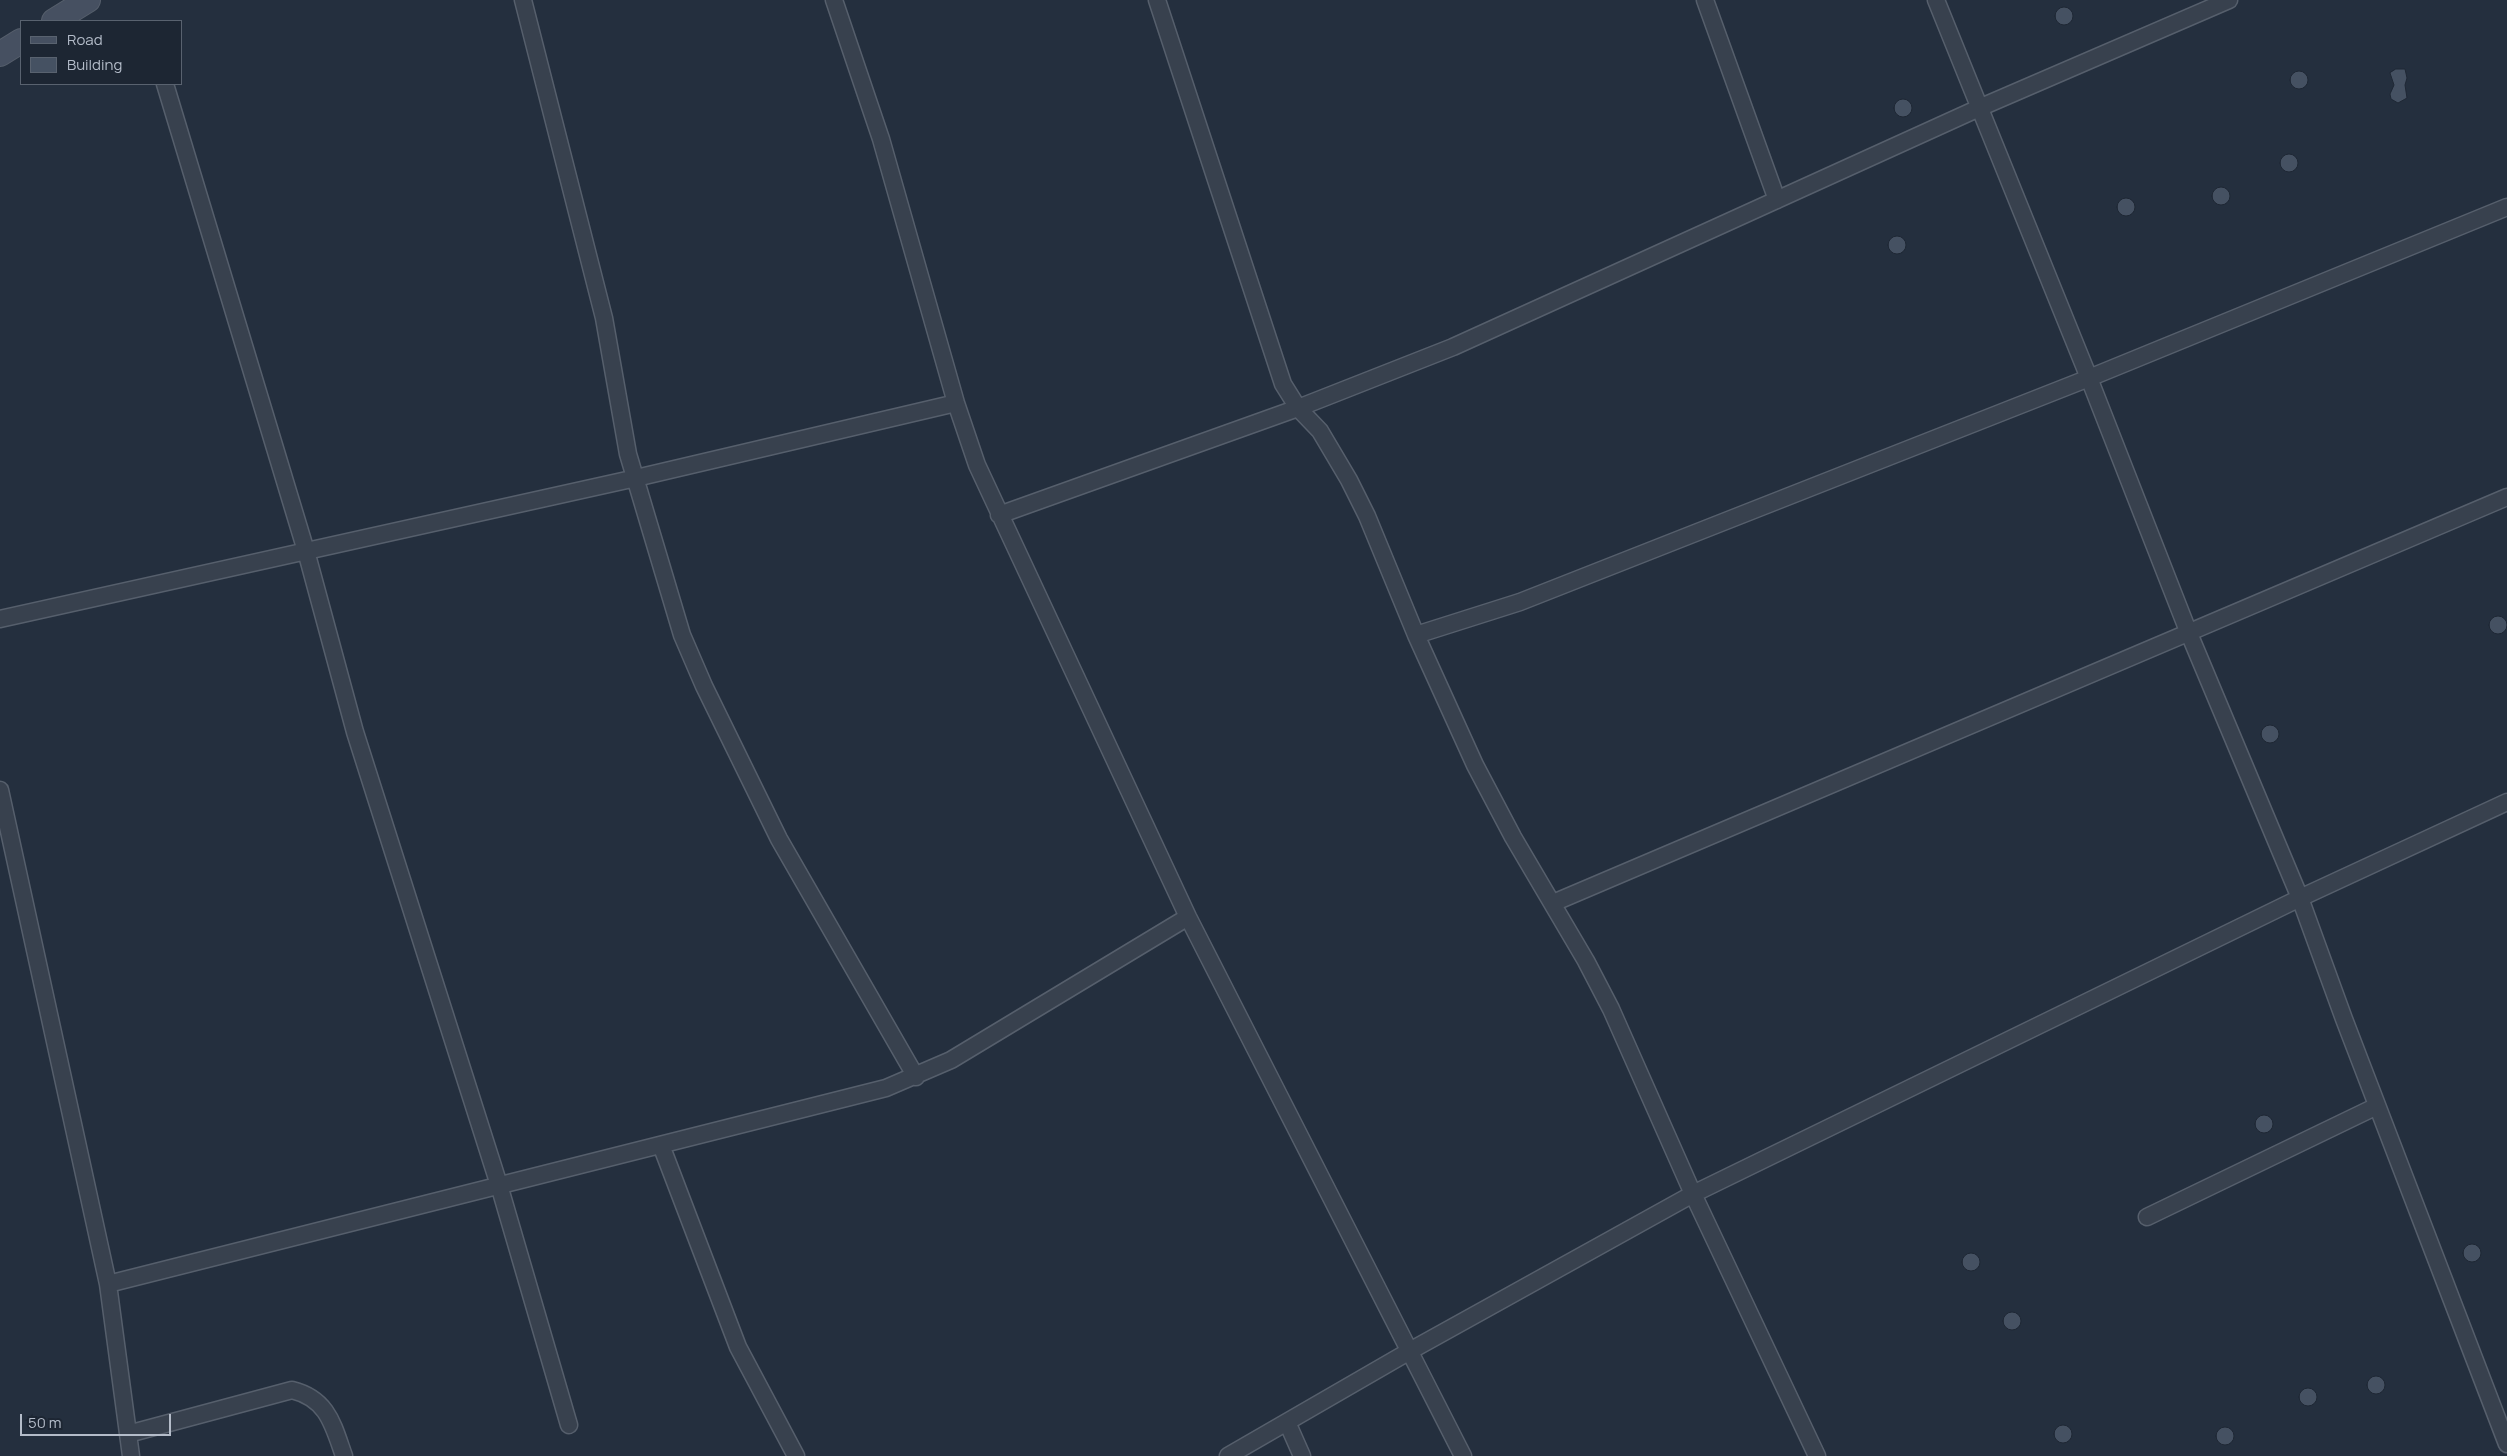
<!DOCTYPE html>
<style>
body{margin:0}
#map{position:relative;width:2507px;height:1456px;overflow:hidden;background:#242f3e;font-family:Manrope,sans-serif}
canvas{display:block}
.legend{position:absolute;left:20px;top:20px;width:162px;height:65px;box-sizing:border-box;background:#1d2633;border:1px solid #59626f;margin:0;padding:6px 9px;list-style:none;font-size:15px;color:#b4bcc9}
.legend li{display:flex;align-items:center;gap:10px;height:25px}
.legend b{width:25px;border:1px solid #59626f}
.scale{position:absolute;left:20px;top:1414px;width:151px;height:22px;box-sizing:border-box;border:2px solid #b4bcc9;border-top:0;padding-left:6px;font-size:15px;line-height:18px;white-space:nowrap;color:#b4bcc9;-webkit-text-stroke:4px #1d2633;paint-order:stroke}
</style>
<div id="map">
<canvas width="2507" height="1456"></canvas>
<ul class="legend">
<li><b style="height:6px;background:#465061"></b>Road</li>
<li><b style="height:14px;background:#455162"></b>Building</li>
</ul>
<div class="scale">50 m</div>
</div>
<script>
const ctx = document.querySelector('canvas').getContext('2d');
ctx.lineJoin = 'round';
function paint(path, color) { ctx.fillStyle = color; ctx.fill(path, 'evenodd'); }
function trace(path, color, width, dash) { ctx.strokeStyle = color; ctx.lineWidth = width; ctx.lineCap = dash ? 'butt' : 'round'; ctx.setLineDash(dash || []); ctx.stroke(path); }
const building = new Path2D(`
 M2055 16a9 9 0 1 1 18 0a9 9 0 1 1-18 0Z
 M2396,69H2405L2407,78L2405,85L2407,98L2398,103L2391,99L2390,94L2394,85L2390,73Z
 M2290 80a9 9 0 1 1 18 0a9 9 0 1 1-18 0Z
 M1894 108a9 9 0 1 1 18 0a9 9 0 1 1-18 0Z
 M2280 163a9 9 0 1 1 18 0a9 9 0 1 1-18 0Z
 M2212 196a9 9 0 1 1 18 0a9 9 0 1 1-18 0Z
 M2117 207a9 9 0 1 1 18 0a9 9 0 1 1-18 0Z
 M1888 245a9 9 0 1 1 18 0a9 9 0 1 1-18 0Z
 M2489 625a9 9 0 1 1 18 0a9 9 0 1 1-18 0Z
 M2261 734a9 9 0 1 1 18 0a9 9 0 1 1-18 0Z
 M2255 1124a9 9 0 1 1 18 0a9 9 0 1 1-18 0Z
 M2463 1253a9 9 0 1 1 18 0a9 9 0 1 1-18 0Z
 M1962 1262a9 9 0 1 1 18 0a9 9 0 1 1-18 0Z
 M2003 1321a9 9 0 1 1 18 0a9 9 0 1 1-18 0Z
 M2367 1385a9 9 0 1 1 18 0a9 9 0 1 1-18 0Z
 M2299 1397a9 9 0 1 1 18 0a9 9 0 1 1-18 0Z
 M2054 1434a9 9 0 1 1 18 0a9 9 0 1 1-18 0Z
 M2216 1436a9 9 0 1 1 18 0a9 9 0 1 1-18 0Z`);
const street = new Path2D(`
 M523,0L604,318L628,454L682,635L704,686L779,839L916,1077
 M834,0L881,139L956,403L977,465L1188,917L1463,1456
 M1157,0L1283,384L1298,408L1320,431L1349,480L1367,516L1416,635L1475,765L1513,837L1586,961L1611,1009L1693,1194L1817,1456
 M1705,0L1777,200
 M1936,0L2089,378L2188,631L2300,898L2344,1019L2507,1444
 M165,84L306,551L355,732L499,1185L569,1425
 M999,515L1298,408L1453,347L1979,108L2229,0
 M0,619L636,478L956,403
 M1416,635L1520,602L2089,378L2507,207
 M0,790L108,1284L131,1456
 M1553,903L2507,497
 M661,1145L738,1347L796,1456
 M2147,1217L2377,1106
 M108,1284L886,1088L951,1060L1188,917
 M1287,1422L1302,1456
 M128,1434L292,1390C328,1399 333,1425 344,1456
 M1228,1456L1408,1352L1693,1194L2300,898L2507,802`);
const secondary = new Path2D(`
 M54,21L88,0
 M0,54L21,41`);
paint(building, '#455162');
trace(building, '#1f2835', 1);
trace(street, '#565f6c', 19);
trace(secondary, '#565f6c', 26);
trace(street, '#38414e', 16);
trace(secondary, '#465061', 24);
</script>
